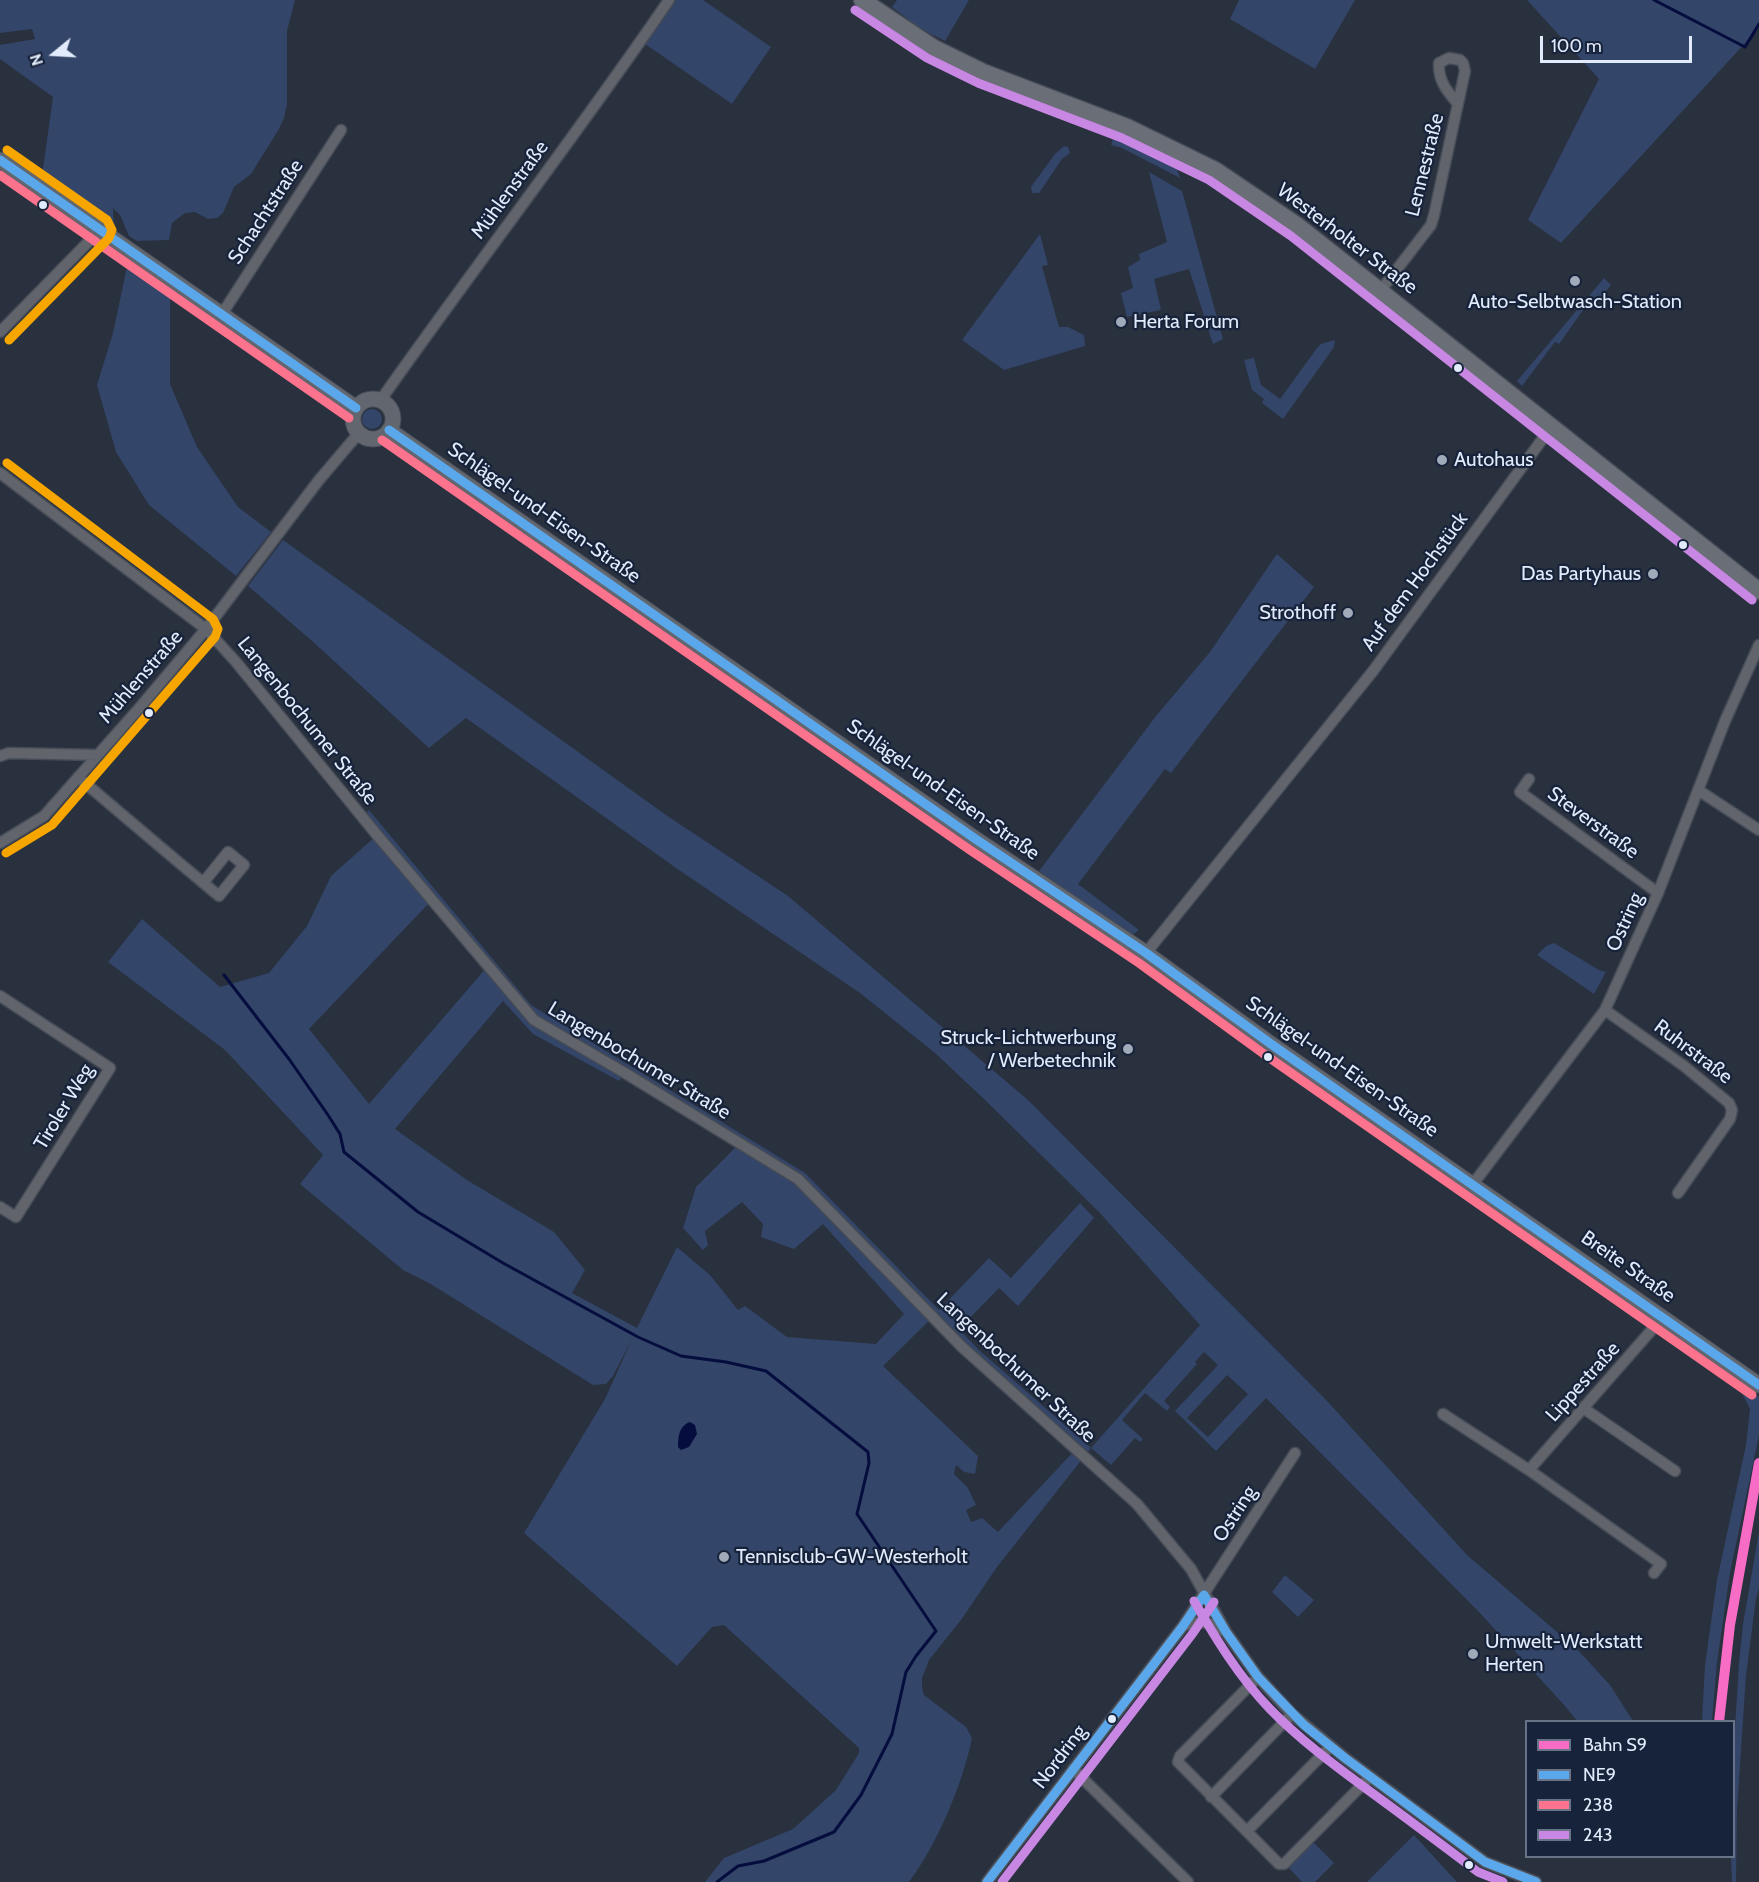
<!DOCTYPE html>
<meta charset="utf-8">
<style>
body{margin:0}
#map{position:relative;width:1759px;height:1882px;overflow:hidden;background:#29303e;font-family:Cabin,sans-serif}
canvas{display:block}
.legend{position:absolute;left:1525px;top:1720px;width:210px;height:138px;box-sizing:border-box;background:#17233b;border:2px solid #687388;margin:0;padding:8px 10px;list-style:none;font-size:18px;color:#e2ebfb}
.legend li{display:flex;align-items:center;gap:12px;height:30px}
.legend b{width:30px;border:2px solid #687388}
.north{position:absolute;left:24px;top:24px;width:60px;height:60px;-webkit-text-stroke:4px #17233b;paint-order:stroke;rotate:252deg;font-size:16px;font-weight:700;line-height:24px;text-align:center;color:#e2ebfb}
.north::after{content:'';display:block;margin:auto;width:21px;height:27px;background:#e2ebfb;clip-path:polygon(50% 0,100% 100%,50% 72%,0 100%)}
.scale{position:absolute;left:1540px;top:36px;width:152px;height:27px;box-sizing:border-box;border:3px solid #e2ebfb;border-top:0;padding-left:8px;font-size:18px;line-height:21px;white-space:nowrap;color:#e2ebfb;-webkit-text-stroke:4px #17233b;paint-order:stroke}
</style>
<div id="map">
<canvas width="1759" height="1882"></canvas>
<ul class="legend">
<li><b style="height:8px;background:#f76dc5"></b>Bahn S9</li>
<li><b style="height:8px;background:#5aa8eb"></b>NE9</li>
<li><b style="height:8px;background:#fc738d"></b>238</li>
<li><b style="height:8px;background:#c787e3"></b>243</li>
</ul>
<div class="north">N</div>
<div class="scale">100 m</div>
</div>
<script>
const ctx = document.querySelector('canvas').getContext('2d');
ctx.lineJoin = 'round';
function paint(path, color) { ctx.fillStyle = color; ctx.fill(path, 'evenodd'); }
function trace(path, color, width, dash) { ctx.strokeStyle = color; ctx.lineWidth = width; ctx.lineCap = dash ? 'butt' : 'round'; ctx.setLineDash(dash || []); ctx.stroke(path); }
function write(font, color, halo, rows, align = 'center') {
  ctx.font = font + ' Cabin,sans-serif'; ctx.lineWidth = 4.5; ctx.setLineDash([]); ctx.textBaseline = 'middle'; ctx.strokeStyle = halo; ctx.fillStyle = color; for (const [text, x, y, turn = 0] of rows) {
    ctx.save(); ctx.translate(x, y); ctx.rotate((+turn || 0) * Math.PI / 180); ctx.textAlign = isNaN(turn) ? turn : align; if (halo) ctx.strokeText(text, 0, 0); ctx.fillText(text, 0, 0); ctx.restore();
  }
}
const green = new Path2D(`
 M0,0H295L287,31V104L284,118L279,129L251,174L234,187L223,213L217,218L208,219L195,212L185,213L172,223L169,240L137,241L129,236L120,215L113,208L114,227L42,176L53,97L0,59V45L35,39L32,29L0,33Z
 M676,0H703L771,47L732,104L645,44Z
 M897,0H969L945,41L919,28L892,7Z
 M1239,0H1355L1315,69L1230,19Z
 M1527,0H1759V28L1561,243L1528,220L1599,79Z
 M1113,139L1171,161L1176,166L1180,178L1122,148L1111,145Z
 M1064,146L1068,147L1070,153L1062,159L1039,193H1032L1031,187L1055,154Z
 M1149,172L1182,191L1223,339L1213,344L1189,269L1154,279L1161,310L1127,317L1121,293L1133,288L1128,267L1140,260L1139,254L1167,242Z
 M1040,234L1048,265L1042,266L1059,327H1068L1084,335L1085,346L1004,370L962,340Z
 M128,262L170,290V384L197,447L238,507L271,532L236,576L149,505L116,452L97,385L113,333Z
 M1604,278L1611,285L1597,303L1591,299L1559,344L1555,342L1522,386L1517,381Z
 M1335,340L1334,347L1283,419L1262,403L1264,399L1252,390L1244,360L1254,358L1261,385L1280,399L1317,348L1321,344Z
 M362 419a10 10 0 1 1 20 0a10 10 0 1 1-20 0Z
 M283,540L666,815L788,896L1028,1100L1329,1403L1467,1555L1577,1649L1610,1685L1633,1721H1577L1565,1706L1478,1611L1266,1398L1216,1451L1175,1411L1218,1365L1204,1352L1195,1362L1197,1364L1164,1401L1170,1407L1167,1411L1145,1393L1122,1420L1143,1439L1140,1442L1135,1438L1111,1465L1091,1448L997,1567L961,1620L929,1660L922,1678V1688L924,1695L966,1727L972,1738C963,1783 937,1845 909,1882H705L724,1858L793,1829L836,1790L859,1753V1748L724,1625L712,1627L677,1666L524,1533L605,1399L632,1339L613,1376L606,1384L593,1385L429,1283L403,1270L300,1184L323,1155L225,1050L108,962L142,919L220,987L269,973L307,926L331,876L376,836L362,817L369,810L531,1005L805,1173L939,1310L989,1258L1011,1278L1080,1203L1094,1218L1018,1306L999,1288L959,1329L979,1350L1091,1448L1200,1325L1099,1212L984,1099L935,1053L860,993L676,868L466,718L429,748L311,640L248,586ZM431,901L487,967L369,1104L309,1029ZM503,1001L533,1034L619,1081L625,1074L739,1144L696,1187L683,1228L703,1250L708,1245L705,1231L742,1202L763,1224L761,1237L794,1249L823,1224L904,1314L876,1344L787,1337L745,1306L738,1310L710,1275L677,1247L637,1328L572,1293L585,1270L554,1232L467,1180L395,1129ZM933,1317L1076,1449L998,1532L982,1518L971,1522L966,1510L976,1505L968,1488L954,1474L956,1465L964,1472L975,1474L978,1456L883,1366ZM1227,1375L1248,1394L1208,1437L1187,1418Z
 M1277,554L1314,587L1171,773L1165,769L1078,884L1139,930L1134,934L1126,933L1039,871L1156,716L1210,652Z
 M1554,943L1599,970L1606,972L1594,994L1537,955L1546,946Z
 M1737,1383L1759,1397V1435L1730,1573L1717,1662L1712,1721H1702L1705,1665L1717,1580L1746,1445L1750,1409Z
 M1759,1532V1588L1756,1599L1746,1675L1737,1811L1736,1882H1732L1731,1857L1734,1856V1743L1739,1663L1743,1624Z
 M1285,1575L1314,1600L1298,1617L1272,1592Z
 M1414,1835L1457,1882H1367Z
 M1312,1841L1334,1863L1315,1882H1302L1287,1866Z`);
const water = new Path2D(`
 M690,1422L695,1425L697,1434L689,1447L681,1450L678,1447C678,1437 679,1426 690,1422Z`);
const stream = new Path2D(`
 M1654,0L1745,47L1759,24
 M224,975L289,1059L328,1115L340,1134L344,1152L418,1212L503,1263L638,1337L681,1356L726,1362L766,1371L868,1452L869,1463L857,1514L936,1631L916,1656L906,1672L892,1734L861,1795L834,1832L764,1861L738,1866L717,1882`);
const street = new Path2D(`
 M1381,290L1431,225L1434,215L1465,71L1463,63L1460,60L1449,58L1439,63C1438,81 1447,91 1458,104
 M222,314L341,130
 M0,332L100,230
 M380,401C475,266 576,136 669,0
 M0,473L206,629L236,662L377,835L534,1020L625,1073L798,1179L962,1347L1137,1504L1191,1569L1226,1632L1258,1677L1292,1714L1345,1758L1485,1862L1536,1882
 M0,756L9,753L98,755
 M78,777C125,817 172,857 219,896L244,865L228,852L203,883
 M1529,779L1520,792L1658,893
 M1698,790L1759,830
 M0,843L44,816L141,706L206,629L319,480L359,433
 M1146,953L1373,671L1552,426
 M0,996L110,1068L16,1217L0,1207
 M1605,1010L1684,1066L1729,1103L1732,1110L1730,1119L1678,1193
 M1473,1184L1605,1010L1658,893L1725,721L1759,645
 M1583,1408L1675,1471
 M1443,1414L1529,1470L1661,1564L1654,1573
 M1529,1470L1663,1317
 M1183,1626C1199,1620 1210,1621 1224,1631
 M1258,1677L1180,1756L1178,1762L1279,1864H1284L1370,1777
 M1073,1769L1188,1882
 M1211,1797L1292,1714
 M1247,1831L1330,1747
 M987,1882L1183,1626L1295,1453`);
const secondary = new Path2D(`
 M0,160L356,408
 M353 419a20 20 0 1 1 40 0a20 20 0 1 1-40 0Z
 M389,430L977,840L1146,953L1271,1044L1759,1385`);
const primary = new Path2D(`
 M862,0L934,48L983,72L1127,127L1215,170L1298,226L1759,591`);
const bus1 = new Path2D(`
 M0,160L356,408
 M389,430L977,840L1146,953L1271,1044L1759,1385
 M1204,1595L1226,1632L1258,1677L1304,1725L1345,1758L1485,1862L1536,1882
 M987,1882L1183,1626L1204,1595`);
const bus2 = new Path2D(`
 M0,175L349,418
 M382,440L970,850L1139,963L1264,1054L1752,1395`);
const bus3 = new Path2D(`
 M855,10L927,58L978,83L1122,138L1209,180L1291,236L1752,600
 M1194,1601C1216,1639 1239,1677 1270,1709C1299,1739 1334,1765 1368,1790C1405,1817 1441,1844 1478,1872L1503,1882
 M1002,1882L1193,1633L1214,1602`);
const bus4 = new Path2D(`
 M7,150L107,220L112,230L109,238L9,340
 M6,853L52,825L215,637L218,629L213,619L7,463`);
const rail1 = new Path2D(`
 M1719,1722L1730,1625L1759,1463`);
const markers = [
 [43,205,5,"#e2ebfb"],
 [1575,281,6,"#a1aab9"],
 [1121,322,6,"#a1aab9"],
 [1458,368,5,"#e2ebfb"],
 [1442,460,6,"#a1aab9"],
 [1683,545,5,"#e2ebfb"],
 [1653,574,6,"#a1aab9"],
 [1348,613,6,"#a1aab9"],
 [149,713,5,"#e2ebfb"],
 [1128,1049,6,"#a1aab9"],
 [1268,1057,5,"#e2ebfb"],
 [724,1557,6,"#a1aab9"],
 [1473,1654,6,"#a1aab9"],
 [1112,1719,5,"#e2ebfb"],
 [1469,1865,5,"#e2ebfb"]
];
const streetNames = [
 ["Lennestraße",1425,165,-76],
 ["Mühlenstraße",510,190,-54],
 ["Schachtstraße",266,212,-57],
 ["Westerholter Straße",1347,239,37],
 ["Schlägel-und-Eisen-Straße",544,513,35],
 ["Auf dem Hochstück",1415,582,-54],
 ["Mühlenstraße",141,677,-49],
 ["Langenbochumer Straße",307,721,51],
 ["Schlägel-und-Eisen-Straße",943,790,35],
 ["Steverstraße",1593,823,36],
 ["Ostring",1625,922,-66],
 ["Ruhrstraße",1693,1052,37],
 ["Langenbochumer Straße",639,1061,31],
 ["Schlägel-und-Eisen-Straße",1342,1067,35],
 ["Tiroler Weg",64,1107,-59],
 ["Breite Straße",1628,1267,35],
 ["Langenbochumer Straße",1016,1368,43],
 ["Lippestraße",1583,1382,-48],
 ["Ostring",1235,1514,-57],
 ["Nordring",1060,1757,-53]
];
const poiNames = [
 ["Auto-Selbtwasch-Station",1575,302,"center"],
 ["Herta Forum",1133,322],
 ["Autohaus",1454,460],
 ["Das Partyhaus",1641,574,"right"],
 ["Strothoff",1336,613,"right"],
 ["Struck-Lichtwerbung",1116,1038,"right"],
 ["/ Werbetechnik",1116,1061,"right"],
 ["Tennisclub-GW-Westerholt",736,1557],
 ["Umwelt-Werkstatt",1485,1642],
 ["Herten",1485,1665]
];
paint(green, '#334568');
paint(water, '#040d3d');
trace(stream, '#040d3d', 3);
trace(street, '#454b57', 13);
trace(secondary, '#454b57', 17);
trace(primary, '#454b57', 19);
trace(street, '#61646a', 10);
trace(secondary, '#62666e', 15);
trace(primary, '#6a6e77', 16);
trace(bus1, '#5aa8eb', 9);
trace(bus2, '#fc738d', 9);
trace(bus3, '#c787e3', 9);
trace(bus4, '#f7a600', 9);
trace(rail1, '#f76dc5', 10);
for (const [x, y, r, color] of markers) { const dot = new Path2D(); dot.arc(x, y, r, 0, 2 * Math.PI); ctx.fillStyle = color; ctx.fill(dot); trace(dot, '#17233b', 2); }
write('20px', '#e2ebfb', '#17233b', streetNames);
write('20px', '#e2ebfb', '#17233b', poiNames, 'left');
</script>
